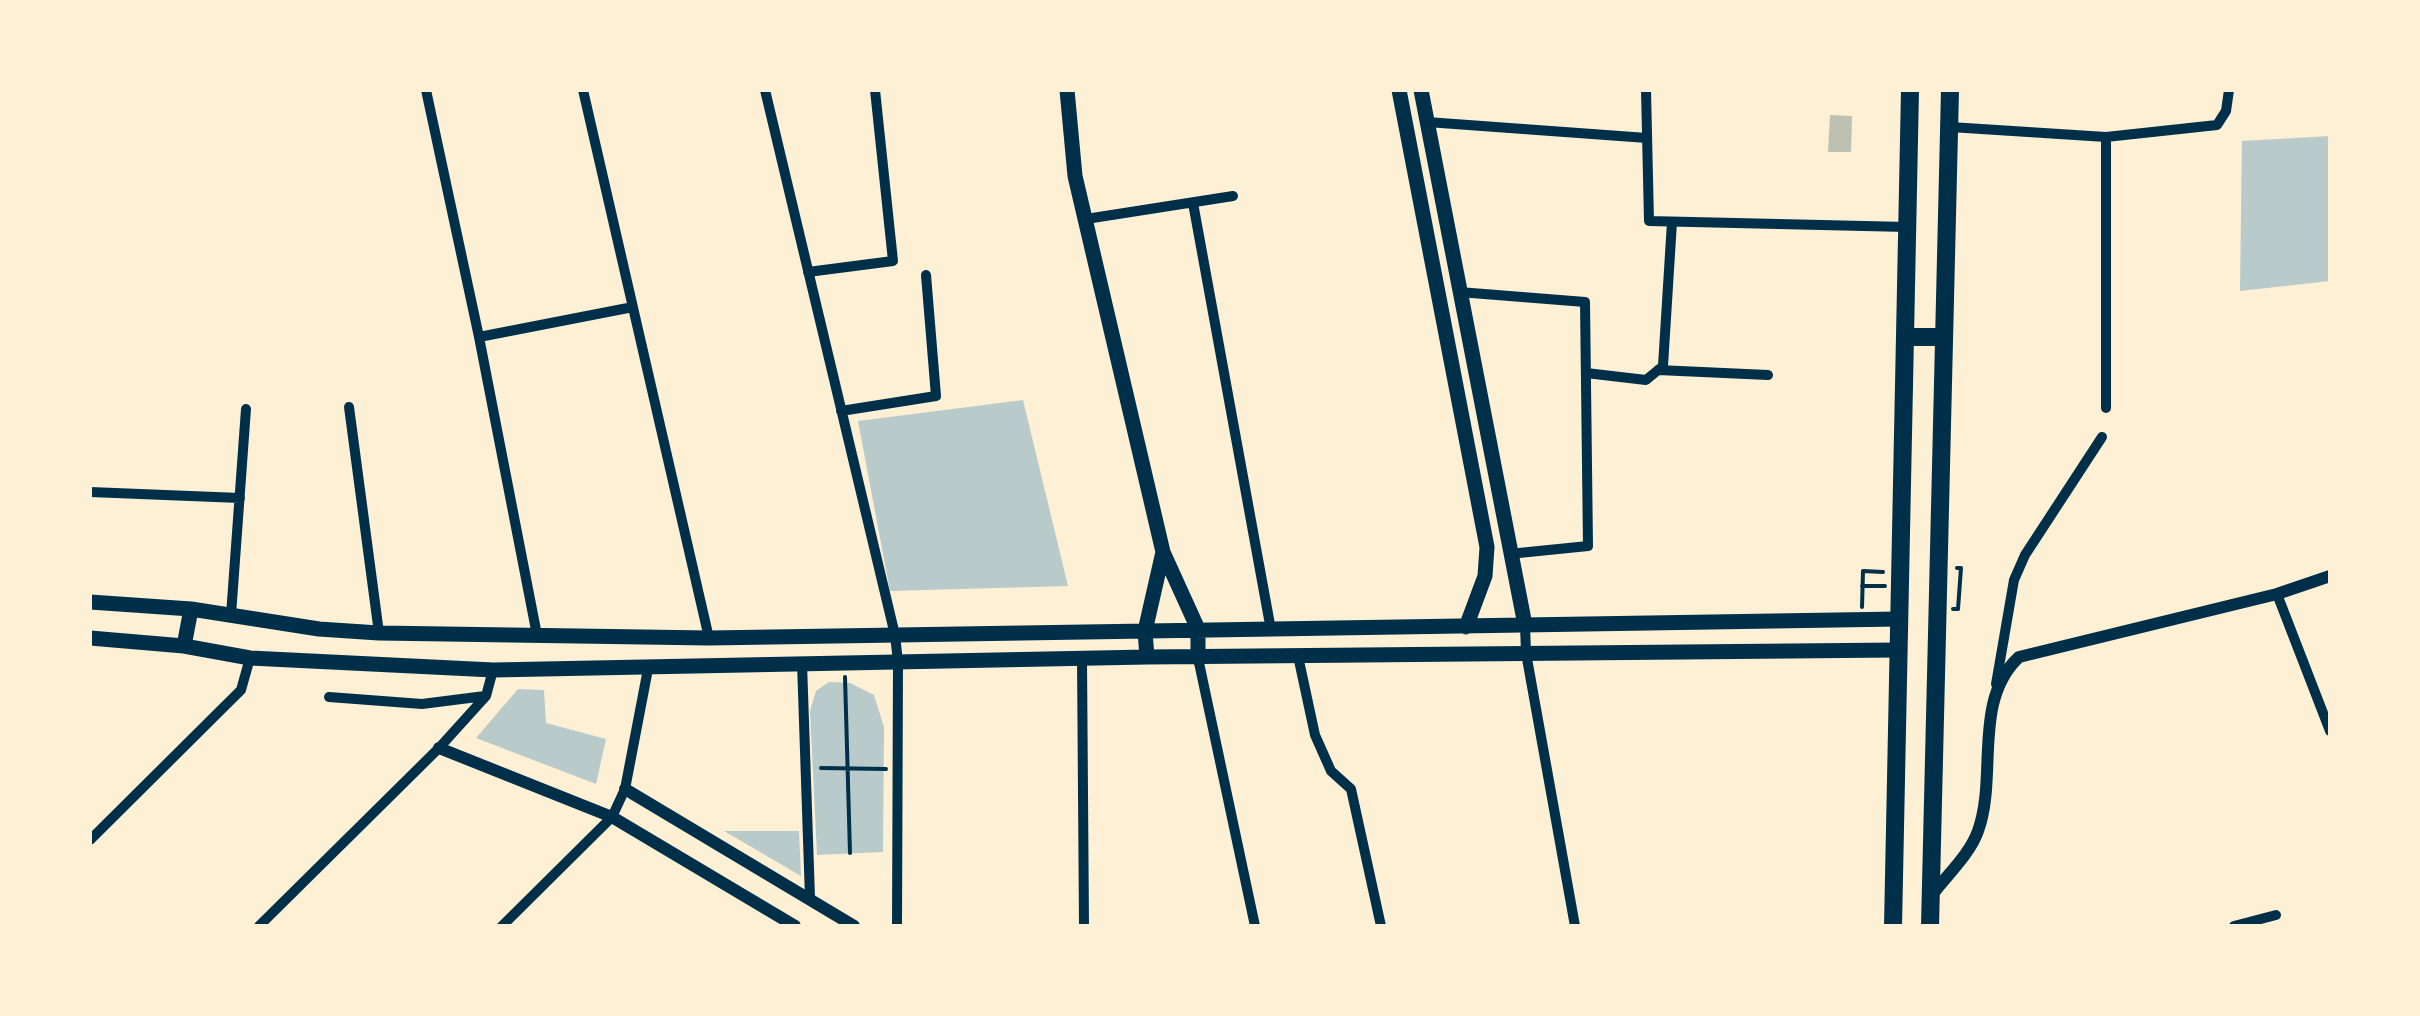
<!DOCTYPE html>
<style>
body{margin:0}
#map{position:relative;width:2420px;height:1016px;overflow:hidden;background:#fdf0d5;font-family:"PT Sans",sans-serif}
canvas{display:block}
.frame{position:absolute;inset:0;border:92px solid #fdf0d5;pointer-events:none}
</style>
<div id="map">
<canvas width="2420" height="1016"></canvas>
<div class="frame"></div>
</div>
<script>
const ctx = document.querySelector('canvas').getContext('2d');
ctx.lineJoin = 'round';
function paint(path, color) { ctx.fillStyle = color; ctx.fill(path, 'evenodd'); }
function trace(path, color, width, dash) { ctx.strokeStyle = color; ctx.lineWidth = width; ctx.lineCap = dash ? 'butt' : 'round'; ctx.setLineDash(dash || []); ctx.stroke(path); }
const green = new Path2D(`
 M2330,136V281L2240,291L2242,141Z
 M1023,400L1068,586L890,591L858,421Z
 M829,682L850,683L874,695L884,727L883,852L817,855L810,711L816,691Z
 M518,689L544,690L546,723L606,739L596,784L476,738Z
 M724,831H799L801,876Z`);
const building = new Path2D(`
 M1830,115L1852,116L1851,152H1828Z`);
const path = new Path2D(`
 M1862,586H1885
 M1862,607L1863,571L1883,572
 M1953,609H1958L1961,568H1957
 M845,677L850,853
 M821,768L886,769`);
const minor = new Path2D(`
 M426,90L479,337L537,635
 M583,90L709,638
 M765,90L895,635L898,662L897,926
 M1646,90L1649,221L1907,227
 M1427,122L1647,138
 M1950,127L2106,137L2217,125L2226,111L2229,90
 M1193,203L1271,630
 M1086,219L1233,196
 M808,272L893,261L875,90
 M1459,292L1585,302L1588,546L1509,554
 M479,337L633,307
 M1658,370L1768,375
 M1586,373L1646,380L1663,366L1672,222
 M349,407L379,633
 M2106,408V137
 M841,411L936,396L926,275
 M90,492L240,498
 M2277,594L2330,731
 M231,615L246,409
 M1525,625L1526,653L1575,926
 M1298,656L1315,735L1331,771L1351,789L1381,926
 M1198,658L1255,926
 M1082,659L1084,926
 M802,663L810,898
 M1996,684L2014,580L2025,555L2102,437
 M329,697L422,704L485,696
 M90,840L241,690L250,658
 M259,926L439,748L486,696L493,670
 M502,926L612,817L625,789L648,669
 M2234,926L2276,915`);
const tertiary = new Path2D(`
 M439,748L612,817L795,926
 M625,789L854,926
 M1932,895C1947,875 1970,854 1978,831C1998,776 1972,701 2019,657L2277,594L2330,576`);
const secondary = new Path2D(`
 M1067,90L1075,176L1163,552
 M1399,90L1487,547L1485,576L1466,627
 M1421,90L1525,625
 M90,602L191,609L319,629L379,633L709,638L1899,619
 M90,638L184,646L250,658L493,670L1147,657L1898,650
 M184,646L191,609
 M1147,657L1145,631L1163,552L1198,629V658`);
const trunk = new Path2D(`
 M1905,337H1944
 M1893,926L1910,90
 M1930,926L1950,90`);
paint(green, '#b9caca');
paint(building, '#bec0b2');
trace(path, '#003049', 4);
trace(minor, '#003049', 10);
trace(tertiary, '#003049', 12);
trace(secondary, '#003049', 15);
trace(trunk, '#003049', 18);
</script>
